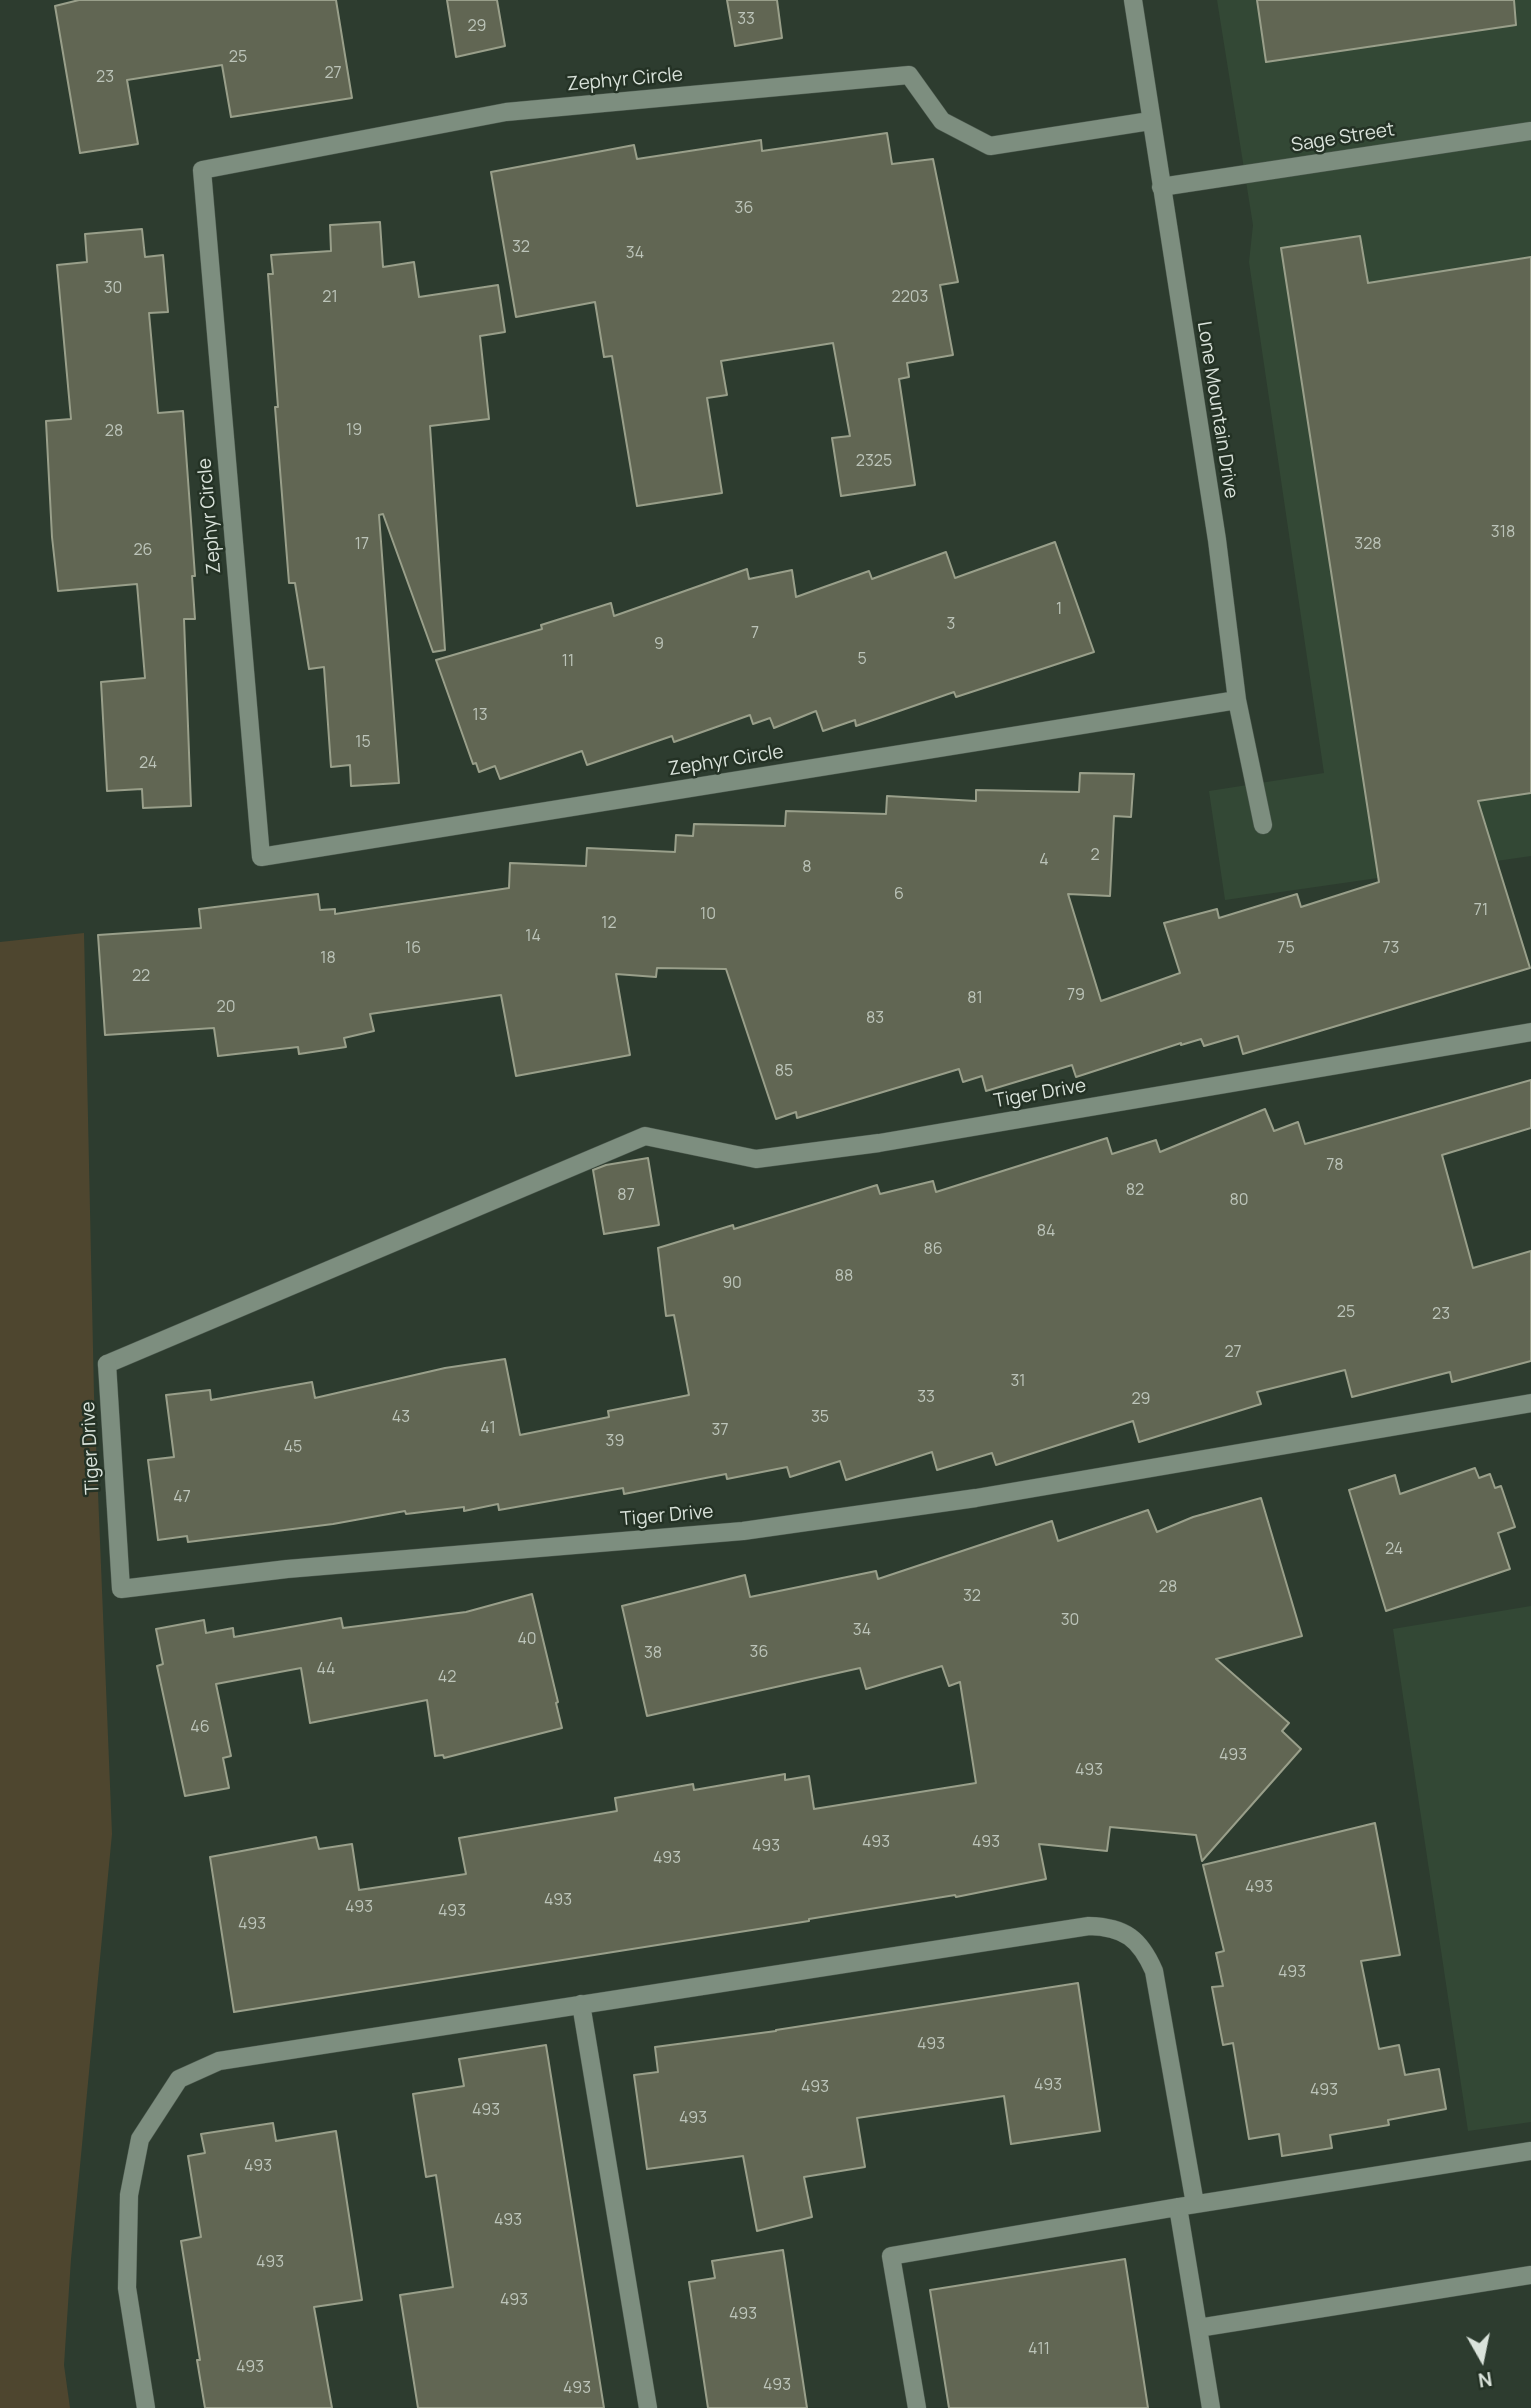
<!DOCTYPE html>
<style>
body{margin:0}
#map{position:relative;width:1531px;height:2408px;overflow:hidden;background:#2d3c2f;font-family:Manrope,sans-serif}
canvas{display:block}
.north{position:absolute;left:1447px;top:2324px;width:70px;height:70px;-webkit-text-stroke:5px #243225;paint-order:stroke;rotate:171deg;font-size:19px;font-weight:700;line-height:28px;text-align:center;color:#dae3db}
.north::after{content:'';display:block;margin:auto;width:24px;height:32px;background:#dae3db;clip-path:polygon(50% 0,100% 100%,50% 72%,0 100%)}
</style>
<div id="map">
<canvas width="1531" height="2408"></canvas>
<div class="north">N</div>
</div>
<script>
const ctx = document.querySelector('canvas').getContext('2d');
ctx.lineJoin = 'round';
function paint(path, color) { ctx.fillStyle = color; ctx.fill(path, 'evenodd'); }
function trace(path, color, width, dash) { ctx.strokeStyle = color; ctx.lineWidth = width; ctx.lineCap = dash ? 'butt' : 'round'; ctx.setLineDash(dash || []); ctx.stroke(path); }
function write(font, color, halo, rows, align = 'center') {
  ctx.font = font + ' Manrope,sans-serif'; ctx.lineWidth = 5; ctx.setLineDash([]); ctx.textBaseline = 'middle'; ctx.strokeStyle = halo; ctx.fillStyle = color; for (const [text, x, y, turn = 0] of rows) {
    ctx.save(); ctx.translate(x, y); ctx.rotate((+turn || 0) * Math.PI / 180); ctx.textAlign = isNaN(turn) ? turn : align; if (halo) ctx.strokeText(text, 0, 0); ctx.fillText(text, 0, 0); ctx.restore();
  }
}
const built = new Path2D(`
 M1217,0H1531V856L1225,900L1209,791L1324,773L1249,262L1253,225Z
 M1531,1606V2122L1468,2131L1393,1629Z`);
const green = new Path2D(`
 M84,933L94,1395L112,1834L71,2259L64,2365L70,2408H0V942Z`);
const building = new Path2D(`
 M79,0H336L352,98L231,117L222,65L127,80L138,144L80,153L55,6Z
 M447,0H497L505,46L456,57Z
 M727,0H777L782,38L735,46Z
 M1257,0H1514L1516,25L1266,62Z
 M887,133L892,164L933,159L958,282L940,285L953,355L907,363L909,377L899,379L915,485L841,496L832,438L850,436L833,343L721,361L727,395L707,398L722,493L637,506L612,356L604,357L595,302L516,317L491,172L634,145L637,159L761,140L762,151Z
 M380,222L383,267L414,262L419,297L498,285L505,332L480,336L489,419L430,426L445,650L433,652L383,514L379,515L399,783L351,786L350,765L331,767L324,667L309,669L295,583H289L275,407H278L268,274H273L271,255L331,251L330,225Z
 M142,229L145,257L163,255L168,312L149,313L158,413L183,411L195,576H192L195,619H184L191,806L143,808L142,789L107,791L101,682L145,678L137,584L58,591L52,537L46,421L71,419L57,265L87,262L85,234Z
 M1360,236L1368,283L1531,257V793L1478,801L1530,968L1243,1054L1238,1036L1204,1046L1201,1039L1181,1045V1043L1076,1077L1072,1065L986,1091L982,1076L963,1082L959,1069L797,1118L796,1112L776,1119L726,969L657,968L656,977L616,974L630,1055L516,1076L501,995L370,1014L374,1031L344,1038L346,1047L299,1054L298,1047L218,1056L214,1028L105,1035L98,935L201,928L199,909L318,894L320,910L335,909V914L509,888L510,863L586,866L587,848L675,852L676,835L693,836L694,824L785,826L786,811L886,814L887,796L976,801V790L1079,792L1080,773L1134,774L1131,817L1114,816L1110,896L1068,894L1101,1001L1180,973L1164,923L1217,909L1219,918L1297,894L1301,907L1379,882L1281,248Z
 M1055,542L1094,652L956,697L954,692L856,726L855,720L823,731L816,711L774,728L770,718L753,724L750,715L674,742L672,736L587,765L582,751L500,779L495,766L479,772L476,763L473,764L436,660L542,629L541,625L611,603L614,616L747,569L749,579L792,570L796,597L869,571L872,579L946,552L955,578Z
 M1531,1080V1128L1442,1155L1473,1268L1531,1251V1361L1452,1382L1450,1372L1352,1397L1345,1370L1257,1392L1261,1404L1139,1442L1133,1421L996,1465L992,1453L937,1470L932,1452L846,1480L840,1461L790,1477L787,1467L727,1479L726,1474L624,1494L623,1488L499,1510L498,1504L464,1511V1507L406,1514L405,1511L333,1524L188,1542L187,1536L158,1540L148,1460L174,1457L166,1395L210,1390L211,1400L312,1382L315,1398L445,1368L505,1359L520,1435L609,1417L608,1411L689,1395L674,1315L666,1316L658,1248L733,1225L734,1229L877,1185L880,1194L933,1181L936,1192L1107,1138L1112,1154L1156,1140L1160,1152L1265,1109L1274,1131L1298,1122L1305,1144Z
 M648,1158L659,1225L604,1234L593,1170L606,1165Z
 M1475,1468L1479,1478L1490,1474L1495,1488L1501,1486L1515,1527L1498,1533L1510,1569L1386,1611L1349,1490L1395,1475L1400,1494Z
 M1261,1498L1302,1636L1216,1659L1289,1723L1282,1731L1301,1749L1202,1861L1196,1835L1110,1827L1107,1851L1039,1844L1046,1879L956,1897L955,1895L809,1919V1921L234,2012L210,1857L316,1837L319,1849L352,1844L359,1890L466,1874L459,1838L617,1811L615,1798L693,1784L694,1790L785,1774V1780L809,1776L814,1809L976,1783L960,1682L949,1686L942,1666L866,1689L860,1668L647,1716L622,1606L745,1575L750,1597L876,1571L878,1579L1052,1521L1058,1541L1148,1510L1157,1532L1193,1517Z
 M532,1594L558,1702L556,1703L562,1728L444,1758L443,1755L435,1756L427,1700L310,1723L301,1668L216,1684L231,1756L223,1758L229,1788L185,1796L157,1666L163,1664L156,1629L204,1620L206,1633L233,1628L234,1637L341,1618L343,1628L466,1612Z
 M1375,1823L1400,1955L1361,1961L1379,2049L1399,2045L1405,2075L1439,2069L1446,2109L1388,2120L1389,2125L1330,2135L1332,2148L1282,2156L1279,2134L1249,2139L1233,2043L1223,2045L1212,1987L1223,1986L1216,1953L1224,1951L1203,1865Z
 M1078,1983L1100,2131L1011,2144L1004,2096L857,2118L865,2167L804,2177L812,2217L757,2231L743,2156L647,2169L634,2075L658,2072L655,2047L776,2031V2030Z
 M546,2045L604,2408H418L400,2295L453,2287L436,2175L426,2177L413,2094L464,2086L459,2059Z
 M273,2123L276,2141L336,2131L362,2300L314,2307L332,2408H205L197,2360H200L181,2241L201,2237L188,2156L205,2153L201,2134Z
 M783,2250L807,2408H708L689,2282L715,2278L712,2261Z
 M1125,2259L1148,2408H949L930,2290Z`);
const lane = new Path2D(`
 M107,1364L645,1136L756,1159L879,1143L1531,1032
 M581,2004L648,2408
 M1178,2207L1198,2328
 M146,2408L127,2288L129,2195L140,2139L179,2079L219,2061L1089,1926C1125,1927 1140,1939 1154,1971L1195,2204
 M917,2408L891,2256L1178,2207L1531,2151
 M1211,2408L1198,2328L1531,2275`);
const street = new Path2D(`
 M1133,0L1217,540L1237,700L1263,825
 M1150,121L990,146L942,121L909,75L506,112L202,170L261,857L1237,700
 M1161,187L1531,131
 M107,1364L121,1589L287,1569L743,1531L976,1498L1531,1403`);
const numberNames = [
 ["33",746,20],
 ["29",477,27],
 ["25",238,58],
 ["27",333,74],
 ["23",105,78],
 ["36",744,209],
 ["32",521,248],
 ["34",635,254],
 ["30",113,289],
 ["21",330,298],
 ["2203",910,298],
 ["19",354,431],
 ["28",114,432],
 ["2325",874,462],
 ["318",1503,533],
 ["17",362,545],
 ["328",1368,545],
 ["26",143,551],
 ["1",1059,610],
 ["3",951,625],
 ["7",755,634],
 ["9",659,645],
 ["5",862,660],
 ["11",568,662],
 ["13",480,716],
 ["15",363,743],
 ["24",148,764],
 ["2",1095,856],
 ["4",1044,861],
 ["8",807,868],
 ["6",899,895],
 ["71",1481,911],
 ["10",708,915],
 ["12",609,924],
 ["14",533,937],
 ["16",413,949],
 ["75",1286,949],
 ["73",1391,949],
 ["18",328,959],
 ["22",141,977],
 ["79",1076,996],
 ["81",975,999],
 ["20",226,1008],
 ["83",875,1019],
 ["85",784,1072],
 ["78",1335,1166],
 ["82",1135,1191],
 ["87",626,1196],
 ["80",1239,1201],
 ["84",1046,1232],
 ["86",933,1250],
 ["88",844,1277],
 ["90",732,1284],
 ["25",1346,1313],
 ["23",1441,1315],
 ["27",1233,1353],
 ["31",1018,1382],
 ["33",926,1398],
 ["29",1141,1400],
 ["43",401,1418],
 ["35",820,1418],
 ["41",488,1429],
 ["37",720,1431],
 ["39",615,1442],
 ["45",293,1448],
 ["47",182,1498],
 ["24",1394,1550],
 ["28",1168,1588],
 ["32",972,1597],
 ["30",1070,1621],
 ["34",862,1631],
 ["40",527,1640],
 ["36",759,1653],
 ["38",653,1654],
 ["44",326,1670],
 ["42",447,1678],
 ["46",200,1728],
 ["493",1233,1756],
 ["493",1089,1771],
 ["493",876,1843],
 ["493",986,1843],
 ["493",766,1847],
 ["493",667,1859],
 ["493",1259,1888],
 ["493",558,1901],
 ["493",359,1908],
 ["493",452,1912],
 ["493",252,1925],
 ["493",1292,1973],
 ["493",931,2045],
 ["493",1048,2086],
 ["493",815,2088],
 ["493",1324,2091],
 ["493",486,2111],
 ["493",693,2119],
 ["493",258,2167],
 ["493",508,2221],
 ["493",270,2263],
 ["493",514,2301],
 ["493",743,2315],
 ["411",1039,2350],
 ["493",250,2368],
 ["493",777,2386],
 ["493",577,2389]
];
const streetNames = [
 ["Zephyr Circle",625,80,-5],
 ["Sage Street",1343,138,-9],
 ["Lone Mountain Drive",1217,410,81],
 ["Zephyr Circle",210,516,-95],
 ["Zephyr Circle",726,761,-9],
 ["Tiger Drive",1040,1094,-10],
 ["Tiger Drive",91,1448,-93],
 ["Tiger Drive",667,1516,-5]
];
paint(built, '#334835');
paint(green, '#4e462f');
paint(building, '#616653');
trace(building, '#999f8a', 2);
trace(lane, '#4c594e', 19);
trace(street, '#4c594e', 19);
trace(lane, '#7d8e7f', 18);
trace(street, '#7d8e7f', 18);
write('16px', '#bcc4b9', null, numberNames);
write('19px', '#dae3db', '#243225', streetNames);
</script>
